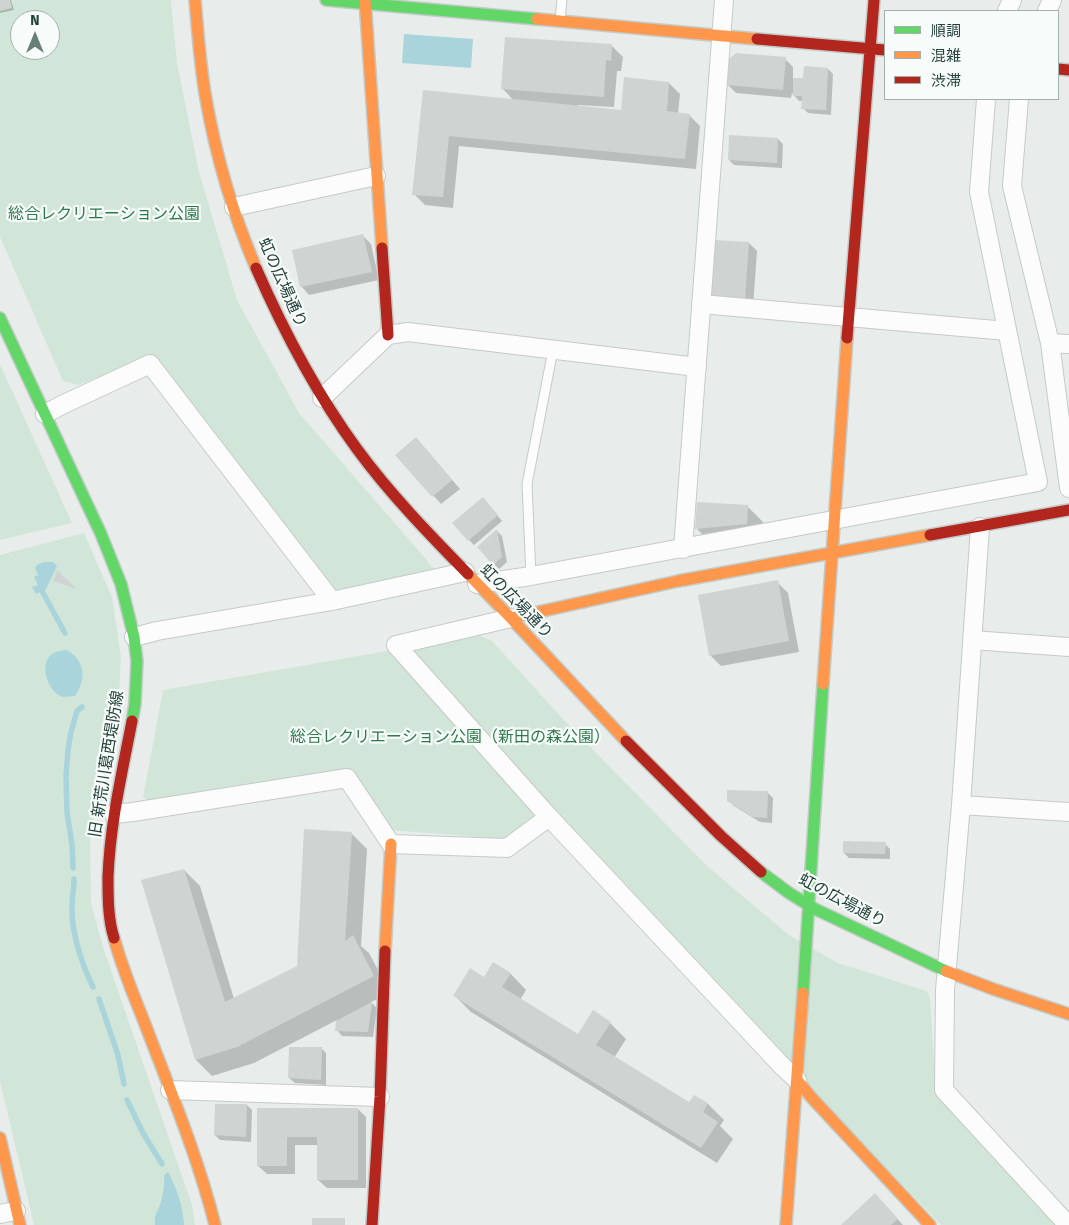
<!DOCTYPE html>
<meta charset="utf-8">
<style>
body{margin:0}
#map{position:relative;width:1069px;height:1225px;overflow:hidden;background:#e8edeb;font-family:"Fira Sans","Noto Sans JP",sans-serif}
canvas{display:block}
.legend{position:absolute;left:884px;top:10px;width:175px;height:90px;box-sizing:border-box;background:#f7fbf9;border:1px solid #a3b1ad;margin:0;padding:6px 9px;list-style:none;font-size:15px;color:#24423a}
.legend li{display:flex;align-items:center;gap:10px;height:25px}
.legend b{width:25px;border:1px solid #a3b1ad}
.north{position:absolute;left:10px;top:10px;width:50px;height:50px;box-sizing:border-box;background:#f7fbf9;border:1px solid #a3b1ad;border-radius:50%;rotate:0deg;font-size:14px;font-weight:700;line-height:20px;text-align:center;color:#24423a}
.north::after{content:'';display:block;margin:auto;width:18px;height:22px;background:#697e78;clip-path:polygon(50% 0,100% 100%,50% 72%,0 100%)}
</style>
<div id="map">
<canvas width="1069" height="1225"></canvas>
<ul class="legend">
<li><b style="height:6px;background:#63d668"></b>順調</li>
<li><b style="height:6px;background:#ff974d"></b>混雑</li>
<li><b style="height:6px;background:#b3261e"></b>渋滞</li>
</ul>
<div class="north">N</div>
</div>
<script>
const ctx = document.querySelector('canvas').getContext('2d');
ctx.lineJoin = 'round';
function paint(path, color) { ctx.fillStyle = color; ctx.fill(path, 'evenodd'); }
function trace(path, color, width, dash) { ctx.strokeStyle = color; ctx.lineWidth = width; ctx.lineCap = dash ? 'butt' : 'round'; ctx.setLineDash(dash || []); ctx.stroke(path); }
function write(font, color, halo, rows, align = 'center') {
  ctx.font = font + ' "Fira Sans","Noto Sans JP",sans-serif'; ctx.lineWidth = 4.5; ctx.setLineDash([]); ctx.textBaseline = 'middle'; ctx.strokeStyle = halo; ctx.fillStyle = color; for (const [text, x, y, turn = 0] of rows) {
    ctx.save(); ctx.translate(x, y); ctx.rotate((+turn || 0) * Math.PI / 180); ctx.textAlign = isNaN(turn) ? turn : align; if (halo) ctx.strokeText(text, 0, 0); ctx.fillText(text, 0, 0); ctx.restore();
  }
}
const green = new Path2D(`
 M0,0H171L177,63L199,172L237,300L299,413L425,558L433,568L434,572L332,601L152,356L78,385L63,381L0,237ZM20,20H50V50H20Z
 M0,364L72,523L0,540Z
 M84,533L112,597L121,657L118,711L90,836L91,903L103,947L192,1205L195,1225H34L0,1081V555Z
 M479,635L492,641L564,720L706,865L789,935L838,963L927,991L930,998L936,1093L1056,1225H941L544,809L507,839L389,830L348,769L150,802L143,797L163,690Z`);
const water = new Path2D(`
 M404,34L473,39L471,68L402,63Z
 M45,562H53L57,566L46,589L36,594L32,587L38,585L34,577L38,575L35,568L38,564Z
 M67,650C85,661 87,678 75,696C72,696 67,697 63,697C49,693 40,669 49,657C53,651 60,651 67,650Z
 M168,1172C177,1188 183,1207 184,1225H155C154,1217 157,1212 160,1205C163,1195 165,1185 164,1175Z`);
const shadow = new Path2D(`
 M0,0H11L14,10L0,13Z
 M612,46L623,57L621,71H617L614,107L578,105V107L622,111L669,83L680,94L678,114L689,115L700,126L696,169L459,146L453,208L425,205L414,194L424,92L514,101L503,89Z
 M785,59L793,67V79H804L828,69L833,74L831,115L808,113L803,108V101H799L792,93L791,98L736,93L728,85Z
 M778,139L783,144L782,168L734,165L729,160Z
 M363,236L371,244L379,280L309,295L301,286Z
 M749,243L757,251L753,307L720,305Z
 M424,447L460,489L441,504L397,455Z
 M488,504L502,521L474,545L469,540Z
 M747,506L763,522V540L713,545L697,529Z
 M497,531L502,536L507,562L499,569L494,564Z
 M777,582L788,593L799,652L721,666L710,655Z
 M768,793L773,798L772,823L760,822L734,806L728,800Z
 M351,833L367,849L361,946L369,953L390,993L371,1002L377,1008L373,1037L342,1036L337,1030V1020L254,1063L212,1076L196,1060L142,881L184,870L200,886L234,999L298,967Z
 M885,844L890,849V859L849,858L844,853Z
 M510,973L526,990L520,1000L579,1036L610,1023L626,1039L614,1058L689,1104L694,1096L708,1104L724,1120L720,1126L733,1139L717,1163L471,1012L455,996L484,978Z
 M321,1048L326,1053V1085L295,1083L289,1078Z
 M247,1105L252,1110L251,1142L220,1140L215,1135Z
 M258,1109H358L366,1117V1188H327L318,1180V1145H295V1174H267L258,1166Z
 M883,1203L903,1225H842Z`);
const stream = new Path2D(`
 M42,591L65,633
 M73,868L72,844L67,813L66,775L68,750L71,732L77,711L82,707
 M74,879C74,888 72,897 72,907C71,931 82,965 93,987
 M99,999L118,1055L124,1084
 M127,1100L143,1133L162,1164`);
const building = new Path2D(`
 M0,0H10L12,8L0,11Z
 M505,37L612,44L611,61L606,60L604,97L501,89Z
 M736,53L786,57L783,90L727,85L729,59Z
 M804,66L828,68L826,110L801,109L802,96H793V78H803Z
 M624,77L669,82L667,111L690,114L685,159L449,136L443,197L412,195L423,90L621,110Z
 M729,135L778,138L777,163L728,160Z
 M363,234L372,272L300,287L292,250Z
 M714,240L749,242L745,299L710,297Z
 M416,437L452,480L432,497L395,455Z
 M483,497L498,515L468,541L452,523Z
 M697,502L748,505L747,524L695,529Z
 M497,529L502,557L493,565L477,547Z
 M57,570L77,589L53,581Z
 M778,580L789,641L709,656L698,595Z
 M727,790L768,791L767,818L753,817L727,801Z
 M304,829L352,832L345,941L353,935L374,976L237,1047L195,1060L141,880L184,869L225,1002L297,966Z
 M843,841L886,842L885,854L843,853Z
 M493,962L511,973L502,987L578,1034L593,1010L611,1022L596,1045L689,1102L694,1095L708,1103L703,1112L718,1122L701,1148L453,996L470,968L484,977Z
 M372,1002L368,1032L335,1031L336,1021Z
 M289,1047H322L321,1080L288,1078Z
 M215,1104H247L246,1137L214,1135Z
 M257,1108H358V1180H317V1137H287V1166H257Z
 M875,1193L898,1219L891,1225H841Z
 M312,1218H345V1225H312Z`);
const lane = new Path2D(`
 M560,20L562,0
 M531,576L527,484L553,350`);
const street = new Path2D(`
 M1007,11L1012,0
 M1047,11L1052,0
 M1019,99L1012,186L1050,343L1069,488
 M234,207L376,176
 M701,304L1007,331
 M1050,343L1069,344
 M322,398L388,335L408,332L697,367
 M45,414L64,404L150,364L332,601
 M980,527L961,805L945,990L944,1090L1068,1225
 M683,549L724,0
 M477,584L531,576L1038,482L979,192L986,99
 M511,618L396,645L549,817L783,1067L797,1080
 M134,637L157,631L332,601L465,572
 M972,640L1069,647
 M961,805L1069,812
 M114,814L133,812L347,778L391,844L507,848L549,817
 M170,1090L380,1097
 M0,1214L16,1211`);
const fast = new Path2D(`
 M326,0L537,19
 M0,318L101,534L121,584L134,637L137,661L135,704L132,721
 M761,872L789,893L815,909L946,971
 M803,993L823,684`);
const slow = new Path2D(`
 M195,0C198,33 200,66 206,99C216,156 233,214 256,268
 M365,0L382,248
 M537,19L757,39
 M468,574L508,615L626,741
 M511,618L678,581L930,535
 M823,684L847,338
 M114,938C122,968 134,996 145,1024C170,1090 198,1157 215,1225
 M385,951L391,844
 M946,971L993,989L1069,1014
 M797,1080L811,1097L930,1225
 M0,1138L20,1225
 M786,1225L803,993`);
const jam = new Path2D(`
 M757,39L885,50
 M1058,69L1069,70
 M382,248L388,335
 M256,268C284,332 316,393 357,449C390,494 429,534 468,574
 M847,338L874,0
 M930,535L1069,510
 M626,741L721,836L761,872
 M114,938C108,919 108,898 108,877C110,824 122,773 132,721
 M372,1225L380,1097L385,951`);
const parkNames = [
 ["総合レクリエーション公園",104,215],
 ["総合レクリエーション公園（新田の森公園）",450,738]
];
const streetNames = [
 ["虹の広場通り",282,283,66],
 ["虹の広場通り",516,602,46],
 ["旧 新荒川葛西堤防線",107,764,-81],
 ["虹の広場通り",842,901,28]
];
paint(green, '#d1e6d8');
paint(water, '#a9d4db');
paint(shadow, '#0003');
trace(stream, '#a9d4db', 5.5);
paint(building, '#cfd4d2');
trace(lane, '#c5cac8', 11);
trace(street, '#c5cac8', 20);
trace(fast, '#c3cbc8', 14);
trace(slow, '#c3cbc8', 14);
trace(jam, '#c3cbc8', 14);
trace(lane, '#fcfcfc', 9);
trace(street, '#fcfcfc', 18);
trace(fast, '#63d668', 11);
trace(slow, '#ff974d', 11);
trace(jam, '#b3261e', 11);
write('16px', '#2d7a4b', '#f7fbf9', parkNames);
write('16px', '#24423a', '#f7fbf9', streetNames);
</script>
